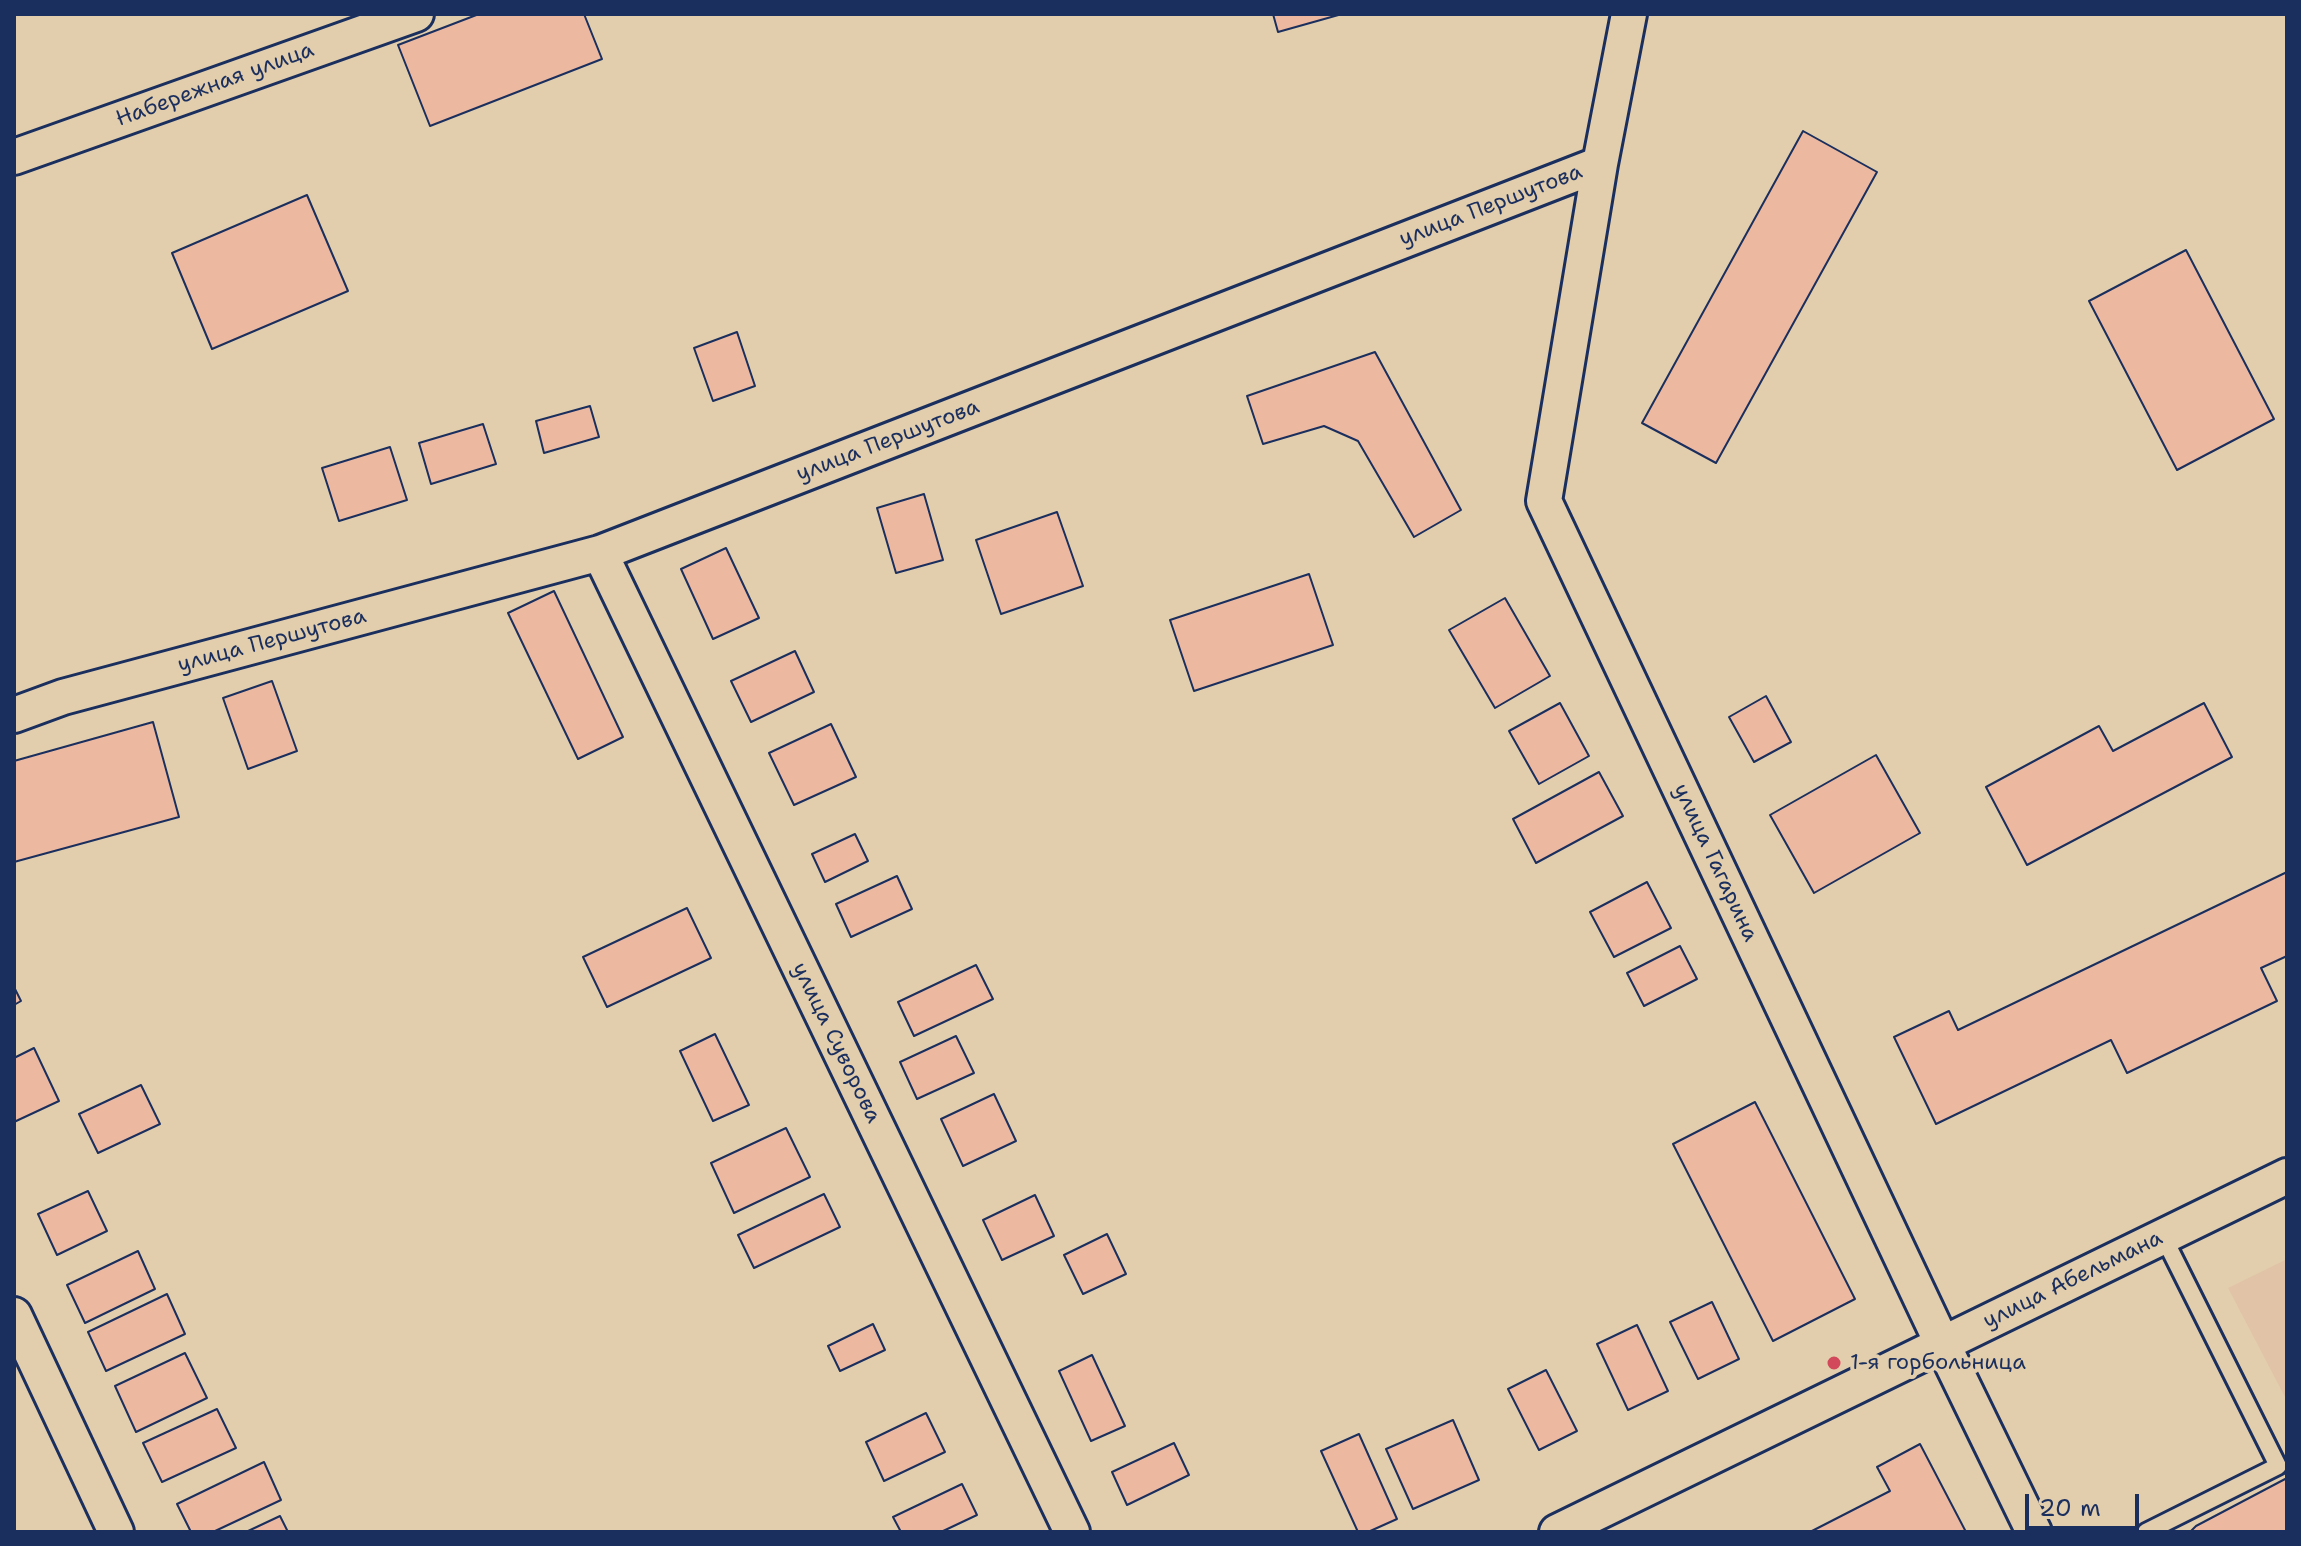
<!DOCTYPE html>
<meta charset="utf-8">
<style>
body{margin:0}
#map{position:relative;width:2301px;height:1546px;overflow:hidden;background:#e2ceac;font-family:"Shantell Sans",sans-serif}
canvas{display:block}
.frame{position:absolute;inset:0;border:16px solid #1b2f5e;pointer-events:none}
.scale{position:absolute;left:2025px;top:1494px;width:114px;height:36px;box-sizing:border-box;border:4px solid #1b2f5e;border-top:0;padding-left:10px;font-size:24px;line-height:28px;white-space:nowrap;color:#1b2f5e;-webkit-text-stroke:6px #e2ceac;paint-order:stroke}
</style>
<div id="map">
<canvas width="2301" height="1546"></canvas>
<div class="frame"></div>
<div class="scale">20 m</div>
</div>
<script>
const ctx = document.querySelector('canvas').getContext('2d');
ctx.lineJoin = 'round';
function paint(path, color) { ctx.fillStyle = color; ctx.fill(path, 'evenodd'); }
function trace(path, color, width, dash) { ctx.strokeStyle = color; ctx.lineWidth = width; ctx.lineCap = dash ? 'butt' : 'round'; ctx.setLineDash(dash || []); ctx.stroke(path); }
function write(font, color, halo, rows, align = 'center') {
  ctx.font = font + ' "Shantell Sans",sans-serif'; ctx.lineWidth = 8; ctx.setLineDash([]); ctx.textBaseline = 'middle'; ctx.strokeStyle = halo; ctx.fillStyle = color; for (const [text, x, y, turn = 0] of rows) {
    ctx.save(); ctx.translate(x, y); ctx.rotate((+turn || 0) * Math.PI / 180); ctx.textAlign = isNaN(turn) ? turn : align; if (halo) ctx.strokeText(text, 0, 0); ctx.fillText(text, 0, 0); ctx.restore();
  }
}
const built = new Path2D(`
 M2287,1259V1401L2228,1288Z`);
const building = new Path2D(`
 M479,14H584L602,59L430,126L398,45Z
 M1273,14H1342L1278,32Z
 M1803,131L1877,172L1716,463L1642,423Z
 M307,195L348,291L212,349L172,253Z
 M2186,250L2274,419L2177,470L2089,301Z
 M737,332L755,386L713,401L694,348Z
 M1375,352L1461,510L1414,537L1358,441L1324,426L1263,444L1247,396Z
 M590,406L599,437L544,453L536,421Z
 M483,424L496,464L431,484L419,443Z
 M390,447L407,500L339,521L322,468Z
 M924,494L943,560L896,573L877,508Z
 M1057,512L1083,586L1001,614L976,540Z
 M726,548L759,618L713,639L681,569Z
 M1309,574L1333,645L1194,691L1170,620Z
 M554,591L623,737L578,759L508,613Z
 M1505,598L1550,676L1495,708L1449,630Z
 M795,651L814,692L751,722L731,681Z
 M272,681L297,751L248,769L223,698Z
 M1766,696L1791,742L1754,762L1729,717Z
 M1560,703L1589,756L1539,784L1509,731Z
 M2204,703L2232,757L2027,865L1986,787L2099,726L2113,751Z
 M153,722L179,817L14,862V761Z
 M831,724L856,777L794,805L769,753Z
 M1876,755L1920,833L1814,893L1770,815Z
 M1599,772L1623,816L1536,863L1513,819Z
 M855,834L868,861L825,882L812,854Z
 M2287,872V956L2261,968L2277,1001L2127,1073L2111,1040L1936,1124L1894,1037L1949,1011L1958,1030Z
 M897,876L912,909L851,937L836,904Z
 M1647,882L1671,928L1614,957L1590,912Z
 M687,908L711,958L607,1007L583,957Z
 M1680,946L1697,979L1644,1006L1627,973Z
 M976,965L993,999L914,1036L898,1002Z
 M14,987L21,1001L14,1005Z
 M715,1034L749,1105L713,1121L680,1051Z
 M956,1036L974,1073L917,1099L900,1062Z
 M34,1048L59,1101L14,1122V1058Z
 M141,1085L160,1124L98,1153L79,1114Z
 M994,1094L1016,1141L963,1166L941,1119Z
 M1755,1102L1855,1299L1773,1341L1673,1144Z
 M786,1128L810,1177L734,1213L711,1163Z
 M88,1191L107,1231L57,1255L38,1214Z
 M824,1194L840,1227L754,1268L738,1235Z
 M1035,1195L1054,1236L1002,1260L983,1220Z
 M1107,1234L1126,1274L1083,1294L1064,1255Z
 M138,1251L155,1289L85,1323L67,1285Z
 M167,1294L185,1334L106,1371L88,1332Z
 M1712,1302L1739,1359L1698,1379L1670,1322Z
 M873,1324L885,1350L840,1371L828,1346Z
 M1637,1325L1668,1391L1628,1410L1597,1344Z
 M185,1353L207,1398L136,1432L115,1386Z
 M1092,1355L1125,1426L1091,1441L1059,1371Z
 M1546,1370L1577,1431L1539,1450L1508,1389Z
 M217,1409L236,1448L162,1482L143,1443Z
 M926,1413L945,1452L884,1481L866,1442Z
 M1453,1420L1479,1480L1413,1509L1386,1449Z
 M1359,1434L1397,1519L1368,1532H1358L1321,1451Z
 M1174,1443L1189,1475L1127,1505L1112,1472Z
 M1920,1444L1966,1532H1810L1890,1491L1877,1467Z
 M264,1462L281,1500L213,1532H191L177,1504Z
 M2287,1478V1532H2190L2196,1526Z
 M962,1484L977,1515L941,1532H901L893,1517Z
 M280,1516L288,1532H246Z`);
const lane = new Path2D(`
 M2146,1532L2278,1466L2163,1236`);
const street = new Path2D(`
 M1629,14L1600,164L1544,501L1942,1343L2034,1532
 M14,157L416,14
 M600,553L1072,1532
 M14,715L63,697L600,553L1600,164
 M14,1315L116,1532
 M1557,1532L2287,1176`);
const markers = [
 [1834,1363,8,"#d1495b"]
];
const streetNames = [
 ["Набережная улица",215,85,-20],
 ["улица Першутова",1491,206,-21],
 ["улица Першутова",888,441,-21],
 ["улица Першутова",272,641,-15],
 ["улица Гагарина",1715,863,65],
 ["улица Суворова",836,1043,64],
 ["улица Абельмана",2073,1280,-26]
];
const poiNames = [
 ["1-я горбольница",1850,1363]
];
paint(built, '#e1c4a7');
paint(building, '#edb8a0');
trace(building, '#1b2f5e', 2);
trace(lane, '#1b2f5e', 22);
trace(street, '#1b2f5e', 40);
trace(lane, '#e2ceac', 16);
trace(street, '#e2ceac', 34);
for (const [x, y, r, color] of markers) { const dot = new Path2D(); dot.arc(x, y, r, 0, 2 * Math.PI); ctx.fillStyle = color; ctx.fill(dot); trace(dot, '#e2ceac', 3); }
write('22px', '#1b2f5e', '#e2ceac', streetNames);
write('22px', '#1b2f5e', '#e2ceac', poiNames, 'left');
</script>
